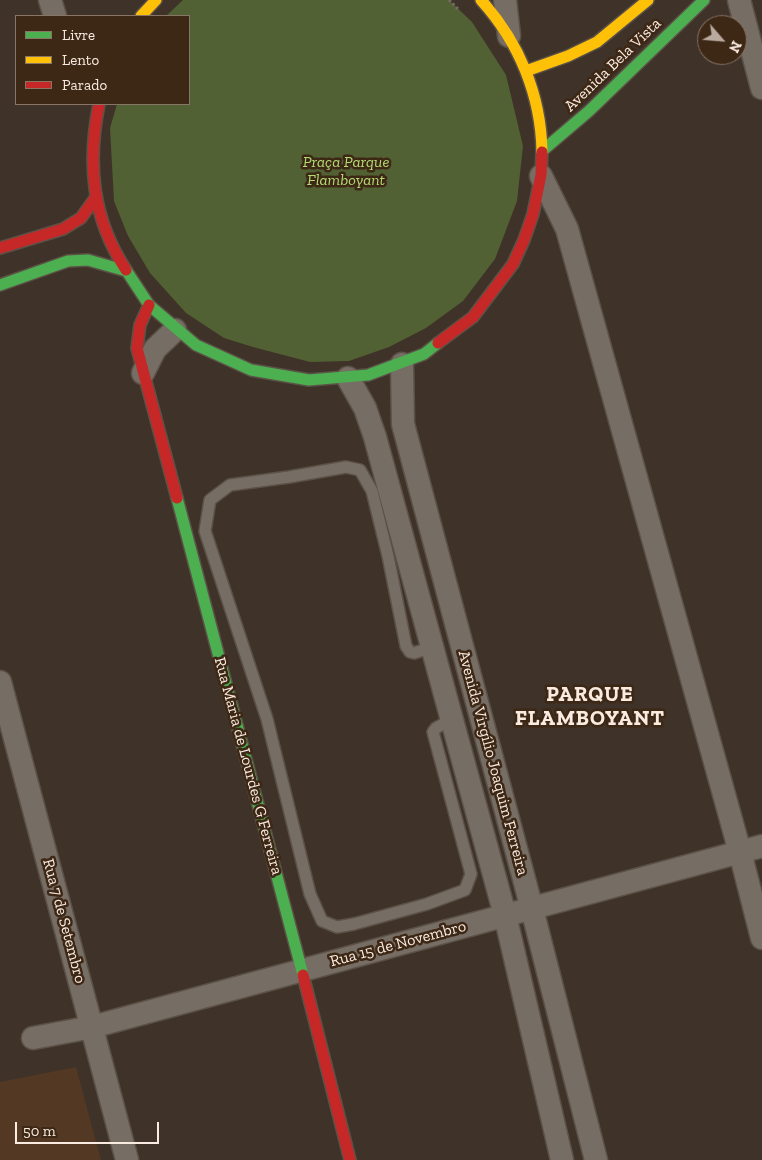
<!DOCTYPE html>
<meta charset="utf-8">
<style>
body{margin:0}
#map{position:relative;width:762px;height:1160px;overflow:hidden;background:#3f3228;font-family:"Zilla Slab",serif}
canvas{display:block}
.legend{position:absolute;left:15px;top:15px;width:175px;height:90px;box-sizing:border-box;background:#3d2715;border:1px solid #897566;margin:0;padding:6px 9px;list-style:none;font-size:15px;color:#faebe0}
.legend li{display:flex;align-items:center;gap:10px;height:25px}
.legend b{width:25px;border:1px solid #897566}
.north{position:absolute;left:697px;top:15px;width:50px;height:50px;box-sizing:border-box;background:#3d2715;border:1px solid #897566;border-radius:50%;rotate:117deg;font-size:14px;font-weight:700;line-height:20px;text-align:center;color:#faebe0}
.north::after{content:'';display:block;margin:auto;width:18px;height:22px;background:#b9aaa0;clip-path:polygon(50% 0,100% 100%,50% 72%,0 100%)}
.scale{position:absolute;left:15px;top:1122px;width:144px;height:22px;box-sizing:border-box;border:2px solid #faebe0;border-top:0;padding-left:6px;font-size:15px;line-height:18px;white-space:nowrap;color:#faebe0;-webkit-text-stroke:4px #3d2715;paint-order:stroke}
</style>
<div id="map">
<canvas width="762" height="1160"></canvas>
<ul class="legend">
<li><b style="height:6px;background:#4caf50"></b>Livre</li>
<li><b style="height:6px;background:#ffc107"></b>Lento</li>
<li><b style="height:6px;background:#c62828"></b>Parado</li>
</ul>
<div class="north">N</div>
<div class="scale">50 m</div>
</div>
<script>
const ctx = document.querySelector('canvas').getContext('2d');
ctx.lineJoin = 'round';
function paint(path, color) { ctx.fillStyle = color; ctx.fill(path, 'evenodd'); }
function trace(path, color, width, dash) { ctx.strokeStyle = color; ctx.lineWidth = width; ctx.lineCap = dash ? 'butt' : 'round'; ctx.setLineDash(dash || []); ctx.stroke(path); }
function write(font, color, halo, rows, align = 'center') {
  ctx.font = font + ' "Zilla Slab",serif'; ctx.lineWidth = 5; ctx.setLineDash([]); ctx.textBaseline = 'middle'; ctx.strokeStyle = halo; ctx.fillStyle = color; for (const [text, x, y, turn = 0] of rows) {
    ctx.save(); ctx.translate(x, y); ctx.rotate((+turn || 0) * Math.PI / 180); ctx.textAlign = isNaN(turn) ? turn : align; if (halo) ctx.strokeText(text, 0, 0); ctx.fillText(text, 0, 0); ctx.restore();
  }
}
const built = new Path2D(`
 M76,1067L101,1160H0V1082Z`);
const green = new Path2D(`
 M183,0H449L472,22L506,75L523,146L517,201L495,259L463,301L426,328L389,347L349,361L310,362L253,347L224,338L186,313L150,273L128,236L114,201L110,128L117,104H189V16H166Z`);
const path = new Path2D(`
 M449,0L459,10`);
const lane = new Path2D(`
 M432,647L414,653L410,652L406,646L388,556L372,491L360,470L346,467L289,477L230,485L210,500L205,531L267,719L310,894L322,921L337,927L354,924L427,904L465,890L471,874L433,732L436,728L452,719`);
const street = new Path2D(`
 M50,0L55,16
 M505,0L509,36
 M739,0L762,88
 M541,176L567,229L740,852L762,938
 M402,364L403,424L532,909L596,1160
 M143,373L155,349L175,330
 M348,378L365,408L375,437L505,915L562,1160
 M0,682L127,1160
 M33,1038L92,1027L762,846`);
const fast = new Path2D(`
 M542,151L589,111L704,0
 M126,270L149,305L196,345L251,370L309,380L368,375L424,354L438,343
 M0,285L68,261L88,260L123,270
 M177,498L303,975`);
const slow = new Path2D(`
 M481,0C519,42 541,95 542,152
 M141,16L156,0
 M526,71L568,56L597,42L648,0`);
const jam = new Path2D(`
 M99,104C87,164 92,218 126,270
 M0,248L63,229L81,218L96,197
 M149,305L140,325L137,348L177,498
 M438,343L473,317L513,264L524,240L533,214L541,175L542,152
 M303,975L350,1160`);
const streetNames = [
 ["Avenida Bela Vista",613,65,-44],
 ["Avenida Virgílio Joaquim Ferreira",493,763,75],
 ["Rua Maria de Lourdes G Ferreira",248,766,75],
 ["Rua 7 de Setembro",64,921,75],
 ["Rua 15 de Novembro",398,944,-15]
];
const parkNames = [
 ["Praça Parque",346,162],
 ["Flamboyant",346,180]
];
const districtNames = [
 ["PARQUE",590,695],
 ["FLAMBOYANT",590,719]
];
paint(built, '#533823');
paint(green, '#516133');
trace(lane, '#5b5147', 14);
trace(street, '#5b5147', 25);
trace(fast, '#5b5147', 14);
trace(slow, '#5b5147', 14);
trace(jam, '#5b5147', 14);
trace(path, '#746b64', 3, [2.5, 2.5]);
trace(lane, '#766d65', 11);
trace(street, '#766d65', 22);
trace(fast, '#4caf50', 11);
trace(slow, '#ffc107', 11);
trace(jam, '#c62828', 11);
write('16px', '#faebe0', '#3d2715', streetNames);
write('italic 16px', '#b4dc75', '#3d2715', parkNames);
ctx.letterSpacing = '1px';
write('bold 21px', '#faebe0', '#3d2715', districtNames);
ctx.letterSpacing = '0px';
</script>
